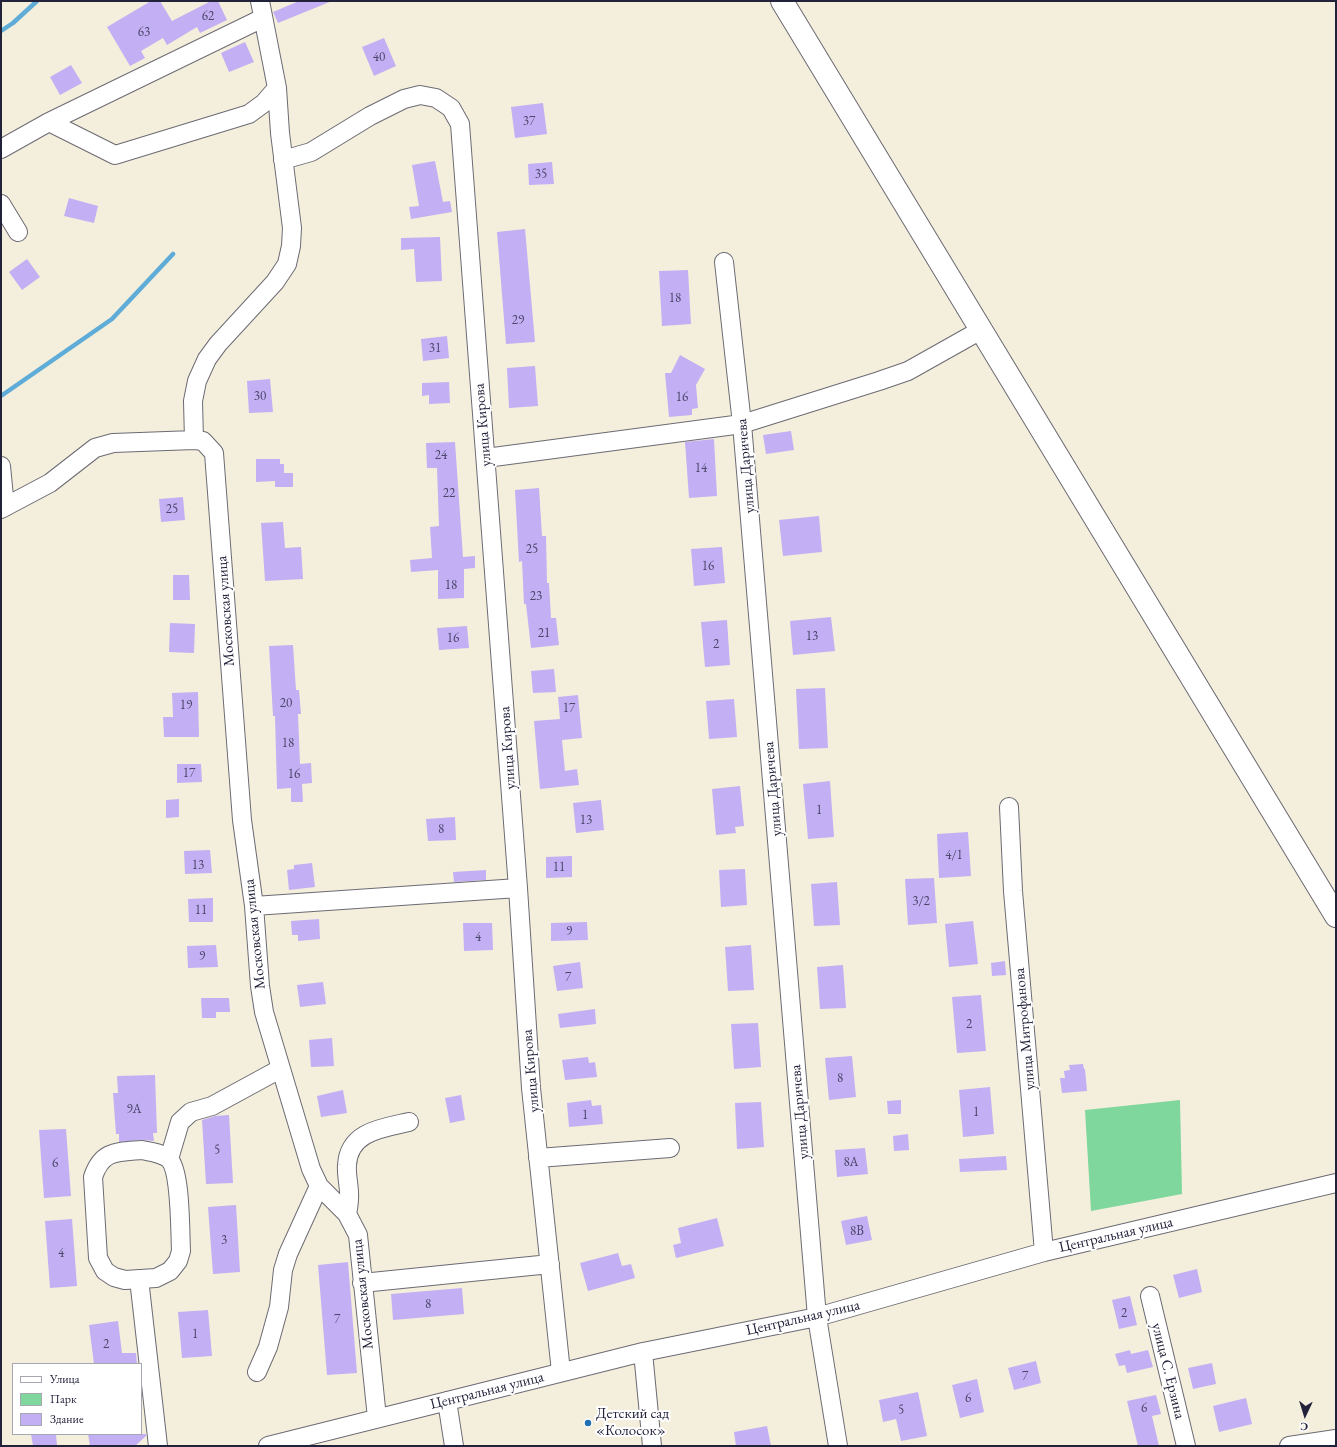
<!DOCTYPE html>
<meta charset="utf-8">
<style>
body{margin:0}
#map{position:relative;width:1337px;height:1447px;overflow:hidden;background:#f4efdc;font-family:"EB Garamond",serif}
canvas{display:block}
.frame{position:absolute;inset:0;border:2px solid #22223b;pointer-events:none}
.legend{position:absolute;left:12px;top:1363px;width:130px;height:72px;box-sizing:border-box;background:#fff;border:1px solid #a7a7b1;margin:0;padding:5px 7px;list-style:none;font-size:12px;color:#22223b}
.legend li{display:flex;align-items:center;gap:8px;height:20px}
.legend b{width:20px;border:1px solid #a7a7b1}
.north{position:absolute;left:1285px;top:1395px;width:40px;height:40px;-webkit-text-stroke:3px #fff;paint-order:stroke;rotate:184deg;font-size:11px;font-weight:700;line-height:16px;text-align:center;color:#22223b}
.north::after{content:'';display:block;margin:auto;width:14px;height:18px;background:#22223b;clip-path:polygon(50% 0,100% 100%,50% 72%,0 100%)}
</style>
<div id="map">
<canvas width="1337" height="1447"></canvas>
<div class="frame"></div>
<ul class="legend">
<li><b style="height:5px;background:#fff"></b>Улица</li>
<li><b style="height:11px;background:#7fd79d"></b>Парк</li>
<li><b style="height:11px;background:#c3aff3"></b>Здание</li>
</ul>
<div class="north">С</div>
</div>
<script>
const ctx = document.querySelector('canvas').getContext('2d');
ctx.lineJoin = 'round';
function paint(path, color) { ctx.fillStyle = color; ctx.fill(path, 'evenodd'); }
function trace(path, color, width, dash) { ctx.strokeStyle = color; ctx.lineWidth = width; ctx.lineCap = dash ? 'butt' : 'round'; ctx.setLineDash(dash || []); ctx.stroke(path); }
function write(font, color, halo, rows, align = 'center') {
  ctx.font = font + ' "EB Garamond",serif'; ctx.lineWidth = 4; ctx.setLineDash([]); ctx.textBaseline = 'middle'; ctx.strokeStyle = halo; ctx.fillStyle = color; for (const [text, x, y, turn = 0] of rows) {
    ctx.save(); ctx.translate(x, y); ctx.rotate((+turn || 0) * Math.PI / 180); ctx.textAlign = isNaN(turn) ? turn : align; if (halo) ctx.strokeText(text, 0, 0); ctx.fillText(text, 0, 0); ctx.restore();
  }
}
const green = new Path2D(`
 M1180,1100L1182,1194L1091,1211L1085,1110Z`);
const stream = new Path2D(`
 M1,31L13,23L37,1
 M1,396L112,319L173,254`);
const building = new Path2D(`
 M151,1H160L172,21L211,1H218L227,20L200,33L197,27L167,45L163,38L141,51L145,58L130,66L107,27Z
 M299,1H332L278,23L273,12Z
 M384,38L396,66L374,76L362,47Z
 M245,42L254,62L229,72L221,53Z
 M71,65L82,83L60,95L50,77Z
 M543,103L547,134L515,138L511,107Z
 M435,161L443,202L450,201L452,212L411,219L409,207L419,206L412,165Z
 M552,162L554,184L529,185L528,164Z
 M69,198L98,206L94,223L64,216Z
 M525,229L535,342L506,344L497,232Z
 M440,237L442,281L416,282L414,249L401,250V238Z
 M27,259L40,277L22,290L9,272Z
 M688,270L691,324L662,326L659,271Z
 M447,336L449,358L423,361L421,339Z
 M680,355L705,369L696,385L698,408L692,409V415L669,417L665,373H671Z
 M535,366L538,406L509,408L507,368Z
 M270,379L273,412L249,413L247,381Z
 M449,382L450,403L429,404V395L422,396V383Z
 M791,431L794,450L766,454L763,435Z
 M714,439L717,496L689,498L685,442Z
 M455,442L463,557L475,556V568L464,569V598L438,599V570L411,572L410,560L432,558L430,527L439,526L437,468H427L426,443Z
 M256,459H280V464H284V473H293V487H275V481L256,482Z
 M539,488L542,536H546L547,583H549L551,618H556L559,645L531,648L526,604H524L522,561L519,562L515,490Z
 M183,497L185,520L161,522L159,499Z
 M819,516L822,552L783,556L779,520Z
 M283,522L285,548L301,547L303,579L265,581L261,523Z
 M722,547L725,583L694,586L691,549Z
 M173,575H189L190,600H173Z
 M831,617L835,651L793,655L790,621Z
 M727,620L730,665L705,667L701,622Z
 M170,623L195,624L194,653L169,652Z
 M467,626L469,648L439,650L437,628Z
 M293,645L296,690H299L301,714H298L300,764L311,763L312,783L302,784L303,802H291V788L277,789L275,716H273L269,646Z
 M554,669L556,692L533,693L531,671Z
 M825,688L828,748L799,749L796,689Z
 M198,692L199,737H164L163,717H173L172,693Z
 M578,695L582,738L562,740L565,771L577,769L579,785L540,789L534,721L560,719L558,697Z
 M734,699L737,737L709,739L706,701Z
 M177,764H201L202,782L177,783Z
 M830,781L834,837L808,839L803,784Z
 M740,786L744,826L735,827L736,833L716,835L712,789Z
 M179,799V817L166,818V800Z
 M601,800L604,830L576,833L573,803Z
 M455,817L456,840L428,841L426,819Z
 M968,832L971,876L939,878L937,834Z
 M210,850L212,873L185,874L184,851Z
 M572,856V877L546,878V857Z
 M312,863L315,887L289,890L287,870L294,869V865Z
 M745,869L747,905L721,907L719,870Z
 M486,870V880L454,882L453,872Z
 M934,878L937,923L908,925L905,879Z
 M837,882L840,925L814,926L811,884Z
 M213,898V922H189L188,899Z
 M319,919L320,939L298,941V935H292L291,921Z
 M973,921L978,964L949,967L945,924Z
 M587,922L588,940L551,941V923Z
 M463,923H492L493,950L464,951Z
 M216,945L218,967L188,968L187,946Z
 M751,945L754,990L728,991L725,947Z
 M1005,961L1006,975L992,976L991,963Z
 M580,962L583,988L557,991L553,966Z
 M843,965L846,1008L820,1009L817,967Z
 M323,982L326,1004L300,1007L297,985Z
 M981,995L986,1051L957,1053L952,997Z
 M201,998H229L230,1012H216V1018H202Z
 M595,1009L596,1024L560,1028L558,1014Z
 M758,1023L761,1067L734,1069L731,1024Z
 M332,1038L334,1066L311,1067L309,1040Z
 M852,1056L856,1097L829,1100L825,1058Z
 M588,1057L589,1063L595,1062L597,1077L565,1080L562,1060Z
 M1083,1064L1084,1069H1085L1087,1091L1062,1093L1060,1078H1065L1064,1071L1070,1070L1069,1065Z
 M155,1075L157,1133H153L154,1141L141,1140L119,1142V1134H116L113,1093H118L117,1076Z
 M990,1087L994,1134L963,1137L959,1090Z
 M343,1090L347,1113L321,1117L317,1096Z
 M461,1095L465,1120L450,1123L445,1098Z
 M591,1100L592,1106L601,1105L603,1124L569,1127L567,1103Z
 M901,1100V1114H888L887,1101Z
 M761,1102L764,1147L737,1149L735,1103Z
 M229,1115L233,1183L206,1184L202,1120L215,1116Z
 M66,1129L71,1196L44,1198L39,1130Z
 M908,1134L909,1150L894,1151L893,1136Z
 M865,1148L868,1174L837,1177L835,1150Z
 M1006,1156L1007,1170L960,1172L959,1159Z
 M236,1205L240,1272L213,1274L208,1207Z
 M867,1216L872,1240L846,1245L841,1221Z
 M717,1218L724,1246L676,1258L673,1245L681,1243L678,1228Z
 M72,1219L77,1286L50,1288L45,1221Z
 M618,1253L622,1266L631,1264L635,1278L588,1291L580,1263Z
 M348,1262L357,1373L327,1375L318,1265Z
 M1197,1269L1202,1292L1179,1298L1173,1275Z
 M462,1288L464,1314L393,1320L391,1294Z
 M1130,1296L1137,1325L1119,1329L1112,1300Z
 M208,1310L212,1356L182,1358L178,1312Z
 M118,1321L122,1353H136L137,1364H94L89,1325Z
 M1130,1350L1131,1354L1148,1350L1153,1367L1127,1373L1125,1365L1119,1366L1115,1354Z
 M1036,1361L1041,1383L1014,1390L1008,1368Z
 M1212,1363L1216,1384L1193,1389L1188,1368Z
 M977,1379L984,1412L960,1418L952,1385Z
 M918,1392L927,1436L901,1441L896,1419L883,1422L879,1400Z
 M1156,1395L1161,1414L1152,1416L1159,1446H1138L1127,1401Z
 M1246,1398L1252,1424L1219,1432L1213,1406Z
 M767,1426L771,1446H736L734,1432Z
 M31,1434H56L57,1446H33Z
 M88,1434H146V1436L135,1446H90Z`);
const minor = new Path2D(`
 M49,122L115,155L249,114L264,103L277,88
 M1,149L49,122L263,18
 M283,160L311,152L370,116L404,99L420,95L436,98L451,108L460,124L518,888L531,1088L561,1372
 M1,204L18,232
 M724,262L742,424L817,1317L838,1446
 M194,440L193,401L197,381L207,359L218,344L275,282L287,264L291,246L292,228L280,133L277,88L260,1
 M486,458L742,424L879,381L908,371L981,330
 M1,466L5,507
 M1,509L50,483L95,448L113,443L194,440L203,441L214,453L242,820L254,906L260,986L264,1012L311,1169L319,1186L347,1214L358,1235L377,1418
 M1009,807L1013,891L1044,1252
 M254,906L518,888
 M142,1150C151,1152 162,1153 169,1159C181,1171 180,1232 181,1251L178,1261L170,1271L156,1278L125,1280L114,1277L105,1271L98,1258L93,1177C102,1150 117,1152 142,1150Z
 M538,1158L670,1148
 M169,1159L180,1122L191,1112L212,1106L280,1069
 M347,1214C348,1209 349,1204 349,1199C350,1188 346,1176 347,1165C349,1131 383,1128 409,1122
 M139,1279L158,1446
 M362,1283L550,1264
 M1150,1296L1186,1446
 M643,1352L652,1446
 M257,1372L268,1347L279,1307L283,1270L288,1254L319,1186
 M447,1401L454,1446
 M268,1446L643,1352L817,1317L1044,1252L1336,1183
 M1289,1446L1336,1439`);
const major = new Path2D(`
 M782,1L1336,916`);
const markers = [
 [588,1423,4,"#1f6fb2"]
];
const numberNames = [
 ["62",208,16],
 ["63",144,32],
 ["40",379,57],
 ["37",529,121],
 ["35",541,174],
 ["18",675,298],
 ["29",518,320],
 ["31",435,348],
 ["30",260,396],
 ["16",682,397],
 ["24",441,455],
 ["14",701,468],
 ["22",449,493],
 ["25",172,509],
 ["25",532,549],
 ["16",708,566],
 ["18",451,585],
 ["23",536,596],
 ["21",544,633],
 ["13",812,636],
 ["16",453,638],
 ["2",716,644],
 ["20",286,703],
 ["19",186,705],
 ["17",569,708],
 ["18",288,743],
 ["17",189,773],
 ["16",294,774],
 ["1",819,810],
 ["13",586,820],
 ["8",441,829],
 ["4/1",954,855],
 ["13",198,865],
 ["11",559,867],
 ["3/2",921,901],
 ["11",201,910],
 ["9",569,931],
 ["4",478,937],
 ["9",202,956],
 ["7",568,977],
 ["2",969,1024],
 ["8",840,1078],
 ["9А",134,1109],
 ["1",976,1112],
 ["1",585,1115],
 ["5",217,1150],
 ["8А",851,1162],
 ["6",55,1163],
 ["8В",857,1231],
 ["3",224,1240],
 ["4",61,1253],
 ["8",428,1304],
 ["2",1124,1313],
 ["7",337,1319],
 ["1",195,1334],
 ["2",106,1344],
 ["7",1025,1376],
 ["6",968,1398],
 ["6",1144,1408],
 ["5",901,1410]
];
const streetNames = [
 ["улица Кирова",483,425,-95],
 ["улица Даричева",746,466,-95],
 ["Московская улица",226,611,-94],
 ["улица Кирова",508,748,-94],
 ["улица Даричева",773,789,-95],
 ["Московская улица",255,934,-96],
 ["улица Митрофанова",1025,1029,-95],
 ["улица Кирова",531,1071,-95],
 ["улица Даричева",800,1112,-95],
 ["Центральная улица",1116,1235,-13],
 ["Московская улица",363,1294,-96],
 ["Центральная улица",803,1318,-13],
 ["улица С. Ерзина",1168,1371,76],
 ["Центральная улица",487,1391,-14]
];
const poiNames = [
 ["Детский сад",596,1414],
 ["«Колосок»",596,1431]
];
paint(green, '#7fd79d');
trace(stream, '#5eacd7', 4.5);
paint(building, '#c3aff3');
trace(minor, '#6c6a73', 20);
trace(major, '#6c6a73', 24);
trace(minor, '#fff', 18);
trace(major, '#fff', 22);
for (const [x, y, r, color] of markers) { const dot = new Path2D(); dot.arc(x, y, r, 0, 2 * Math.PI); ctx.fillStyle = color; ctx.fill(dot); trace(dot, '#fff', 1.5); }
write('13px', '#4a4569', null, numberNames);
write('15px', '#22223b', '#fff', streetNames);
write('15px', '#22223b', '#fff', poiNames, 'left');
</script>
